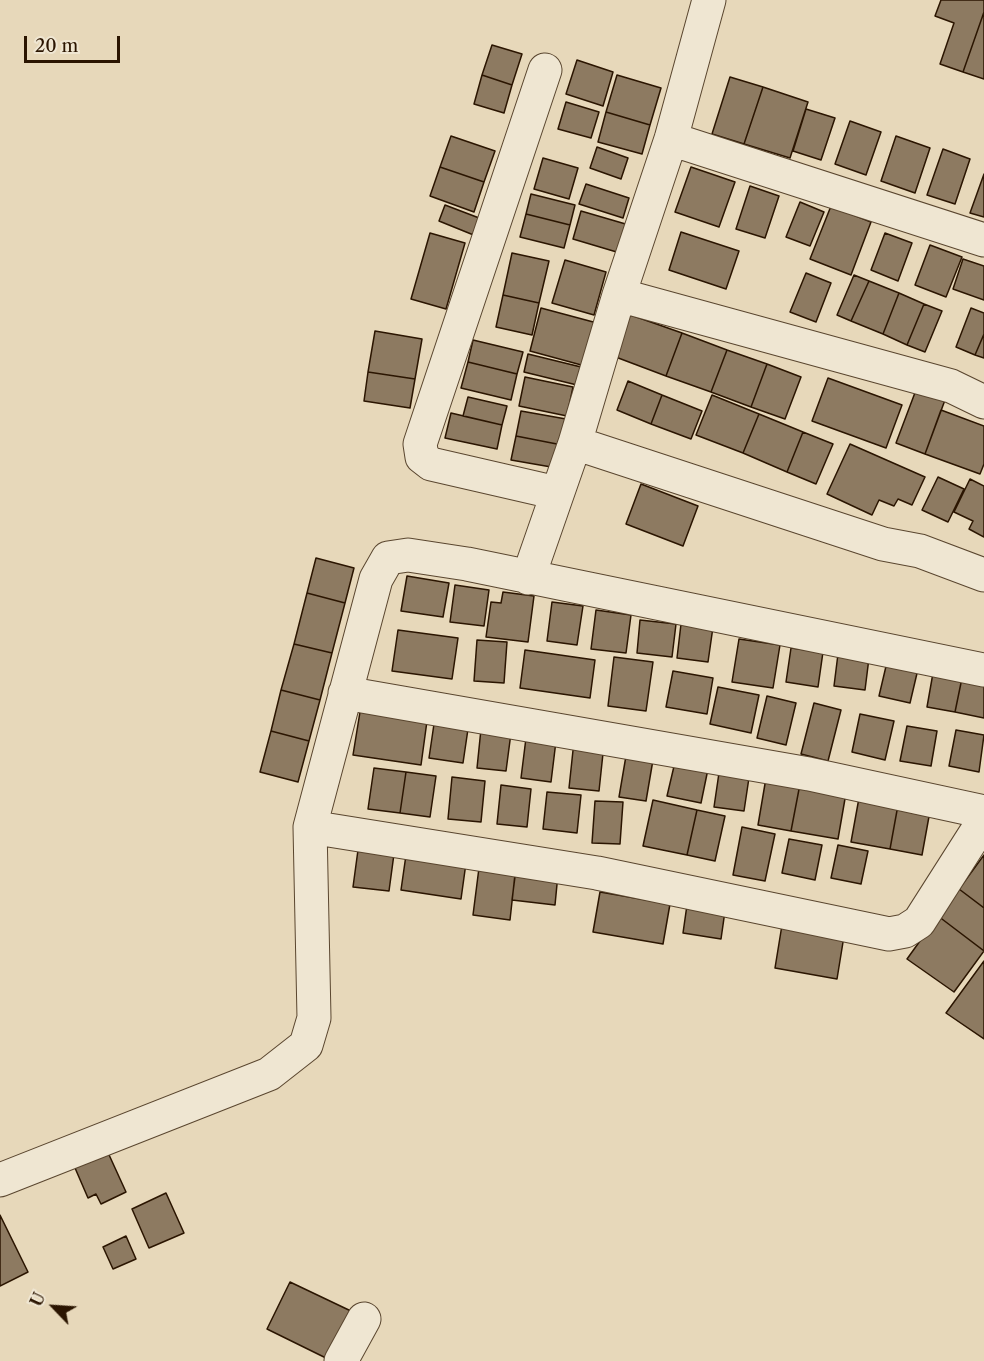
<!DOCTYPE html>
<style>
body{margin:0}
#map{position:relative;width:984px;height:1361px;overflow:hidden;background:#e7d8ba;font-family:"Libre Caslon Text",serif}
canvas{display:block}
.north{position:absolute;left:24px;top:1277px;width:60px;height:60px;-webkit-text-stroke:4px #efe6d2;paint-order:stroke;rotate:295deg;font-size:16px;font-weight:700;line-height:24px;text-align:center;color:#2b1501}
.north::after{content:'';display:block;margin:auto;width:21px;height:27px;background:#2b1501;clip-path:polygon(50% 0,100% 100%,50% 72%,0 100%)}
.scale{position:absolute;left:24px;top:36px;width:96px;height:27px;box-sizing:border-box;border:3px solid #2b1501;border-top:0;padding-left:8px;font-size:18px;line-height:21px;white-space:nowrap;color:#2b1501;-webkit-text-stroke:4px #efe6d2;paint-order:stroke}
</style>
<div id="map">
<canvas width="984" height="1361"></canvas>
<div class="north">U</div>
<div class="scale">20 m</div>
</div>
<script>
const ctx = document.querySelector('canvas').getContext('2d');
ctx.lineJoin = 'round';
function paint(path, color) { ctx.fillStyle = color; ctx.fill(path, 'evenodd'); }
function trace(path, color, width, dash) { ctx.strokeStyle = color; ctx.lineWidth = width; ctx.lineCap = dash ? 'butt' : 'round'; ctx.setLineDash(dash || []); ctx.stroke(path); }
const building = new Path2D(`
 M941,0H984V12L963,72L940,64L954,23L935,16Z
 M984,12V79L963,72Z
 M492,45L522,54L512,85L482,75Z
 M577,60L613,72L603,106L566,94Z
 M482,75L512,85L504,113L474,104Z
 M617,75L661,88L650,125L606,112Z
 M730,77L763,87L744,144L712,134Z
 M763,87L808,102L790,158L744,144Z
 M566,102L599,112L591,138L558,129Z
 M806,109L835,118L821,160L793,151Z
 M606,112L650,125L642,154L598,142Z
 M850,121L881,132L866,175L835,164Z
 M451,136L495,151L484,182L440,167Z
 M896,136L930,148L915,193L881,181Z
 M597,147L628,158L621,179L590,168Z
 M943,149L970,159L955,204L927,195Z
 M543,158L578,168L569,199L534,189Z
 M440,167L484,182L474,212L430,196Z
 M691,167L735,182L719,227L675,212Z
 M984,174V217L970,213Z
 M586,184L629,198L623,218L579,204Z
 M750,186L779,196L765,238L736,229Z
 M531,194L575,205L570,225L526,214Z
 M800,202L824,212L810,246L786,237Z
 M445,205L487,221L481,238L439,221Z
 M831,206L871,222L851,275L810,259Z
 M581,211L629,225L620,253L573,239Z
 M526,214L570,225L564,248L520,237Z
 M681,232L739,251L726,289L669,270Z
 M430,233L465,243L446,309L411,299Z
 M885,233L912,243L898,281L871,270Z
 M930,245L962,257L946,297L915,285Z
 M512,253L549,261L539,303L503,295Z
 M963,259L984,266V300L953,289Z
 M565,260L606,272L594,315L552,303Z
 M806,273L831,283L816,322L790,312Z
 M854,275L869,281L851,321L837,315Z
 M869,281L899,293L883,334L851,321Z
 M899,293L924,304L907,345L883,334Z
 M503,295L539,303L532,335L496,327Z
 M924,304L942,311L925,352L907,345Z
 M541,308L597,323L585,366L530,351Z
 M971,308L984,313V334L975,355L956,347Z
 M628,314L682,333L666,376L613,356Z
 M375,331L422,339L415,379L368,372Z
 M682,333L727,350L711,392L666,376Z
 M984,334V358L975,355Z
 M473,340L523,352L517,374L468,362Z
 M727,350L767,364L751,407L711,392Z
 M528,354L581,367L577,385L524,372Z
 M468,362L517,374L511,400L461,388Z
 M767,364L801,377L785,419L751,407Z
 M368,372L415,379L410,408L364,401Z
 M525,377L573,387L567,416L519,406Z
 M828,378L902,405L886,448L812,421Z
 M628,381L662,395L651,424L617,410Z
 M916,390L945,400L925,454L896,443Z
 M662,395L702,411L691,439L651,424Z
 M712,395L759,414L743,453L696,435Z
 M468,397L507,406L502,425L463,416Z
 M941,410L984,426V464L980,474L925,454Z
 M521,411L566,419L562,445L516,436Z
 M451,413L502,425L497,449L445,438Z
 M759,414L803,432L787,472L743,453Z
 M803,432L833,444L816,484L787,472Z
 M516,436L562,445L557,468L511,460Z
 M850,444L925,477L912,505L898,499L894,506L879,500L872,515L827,494Z
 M938,477L964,489L948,522L922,510Z
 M970,479L984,486V537L969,529L973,521L954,512Z
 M641,484L698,506L683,546L626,524Z
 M316,558L354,568L345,603L307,593Z
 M407,576L449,583L443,617L401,611Z
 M455,585L489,590L484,626L450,622Z
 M503,592L534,596L528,642L486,637L491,602L501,603Z
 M307,593L345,603L332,653L294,644Z
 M552,602L583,606L577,645L547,641Z
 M596,610L631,615L626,653L591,649Z
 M640,620L676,624L672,657L637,653Z
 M681,624L713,627L708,662L677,658Z
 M398,630L458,638L452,679L392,671Z
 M739,639L780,645L773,688L732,682Z
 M477,640L507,642L504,683L474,681Z
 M294,644L332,653L320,700L281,690Z
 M791,648L823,652L818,687L786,682Z
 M525,650L595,660L590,698L520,688Z
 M838,654L869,658L865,690L834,686Z
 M614,657L653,662L646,711L608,706Z
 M887,662L918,669L910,703L879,696Z
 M673,671L713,678L707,714L666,707Z
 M933,673L962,678L955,712L927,707Z
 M962,678L984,682V718L955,712Z
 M718,687L759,695L751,733L710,724Z
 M281,690L320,700L309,741L271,731Z
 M767,696L796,703L786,745L757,738Z
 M814,703L841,710L828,761L801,754Z
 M360,712L427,721L421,765L353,755Z
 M860,714L894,721L885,760L852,752Z
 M434,724L468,729L463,763L429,758Z
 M907,726L937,731L931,766L900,761Z
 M481,729L511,733L506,771L477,768Z
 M956,730L984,735L979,772L949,766Z
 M271,731L309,741L298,782L260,772Z
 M526,738L556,741L551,782L521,778Z
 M574,741L604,744L599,791L569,788Z
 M627,750L654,754L646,801L619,797Z
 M675,762L708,769L701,803L667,796Z
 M720,766L750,771L744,811L714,807Z
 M374,768L406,772L400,813L368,809Z
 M406,772L436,776L430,817L400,813Z
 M452,777L485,781L481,822L448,819Z
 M766,778L800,784L791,831L758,825Z
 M800,784L846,793L838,839L791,831Z
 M501,785L531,789L527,827L497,824Z
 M547,792L581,795L577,833L543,829Z
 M859,798L898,805L890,849L851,842Z
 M653,800L697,810L687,855L643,846Z
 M595,801L623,802L620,844L592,843Z
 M898,805L930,811L922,855L890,849Z
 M697,810L725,816L715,861L687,855Z
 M742,827L775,834L765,881L733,875Z
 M789,839L822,845L815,880L782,873Z
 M838,845L868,851L861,884L831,878Z
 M358,850L394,854L389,891L353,887Z
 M406,855L466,863L461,899L401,890Z
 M984,855V908L959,889Z
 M480,860L516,865L510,920L473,915Z
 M516,869L558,874L555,905L512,900Z
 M959,889L984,908V951L938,916Z
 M600,892L670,904L663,944L593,932Z
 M687,905L725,911L721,939L683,933Z
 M938,916L984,951L954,992L907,959Z
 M782,925L844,936L837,979L775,968Z
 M984,961V1039L946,1013Z
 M105,1146L126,1192L101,1204L96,1194L88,1198L72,1161Z
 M166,1193L184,1233L149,1248L132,1209Z
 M0,1215L28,1272L0,1286Z
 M126,1236L136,1259L113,1269L103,1247Z
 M290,1282L353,1312L330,1360L267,1329Z`);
const minor = new Path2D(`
 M545,70L420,444L422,457L431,464L557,493
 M671,139L984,240
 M619,295L951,386L984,402
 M575,443L883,544L920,551L984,575
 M528,578L575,443L619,295L671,139L709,0
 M345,693L809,774L984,812
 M310,827L597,873L889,934L905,931L919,922L984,820
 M0,1180L269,1074L306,1045L314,1018L310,827L376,579L388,558L408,555L467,564L984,670
 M341,1361L364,1319`);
paint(building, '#8d7a61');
trace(building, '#2b1501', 1.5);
trace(minor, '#5a462f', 35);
trace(minor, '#efe6d2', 33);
</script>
